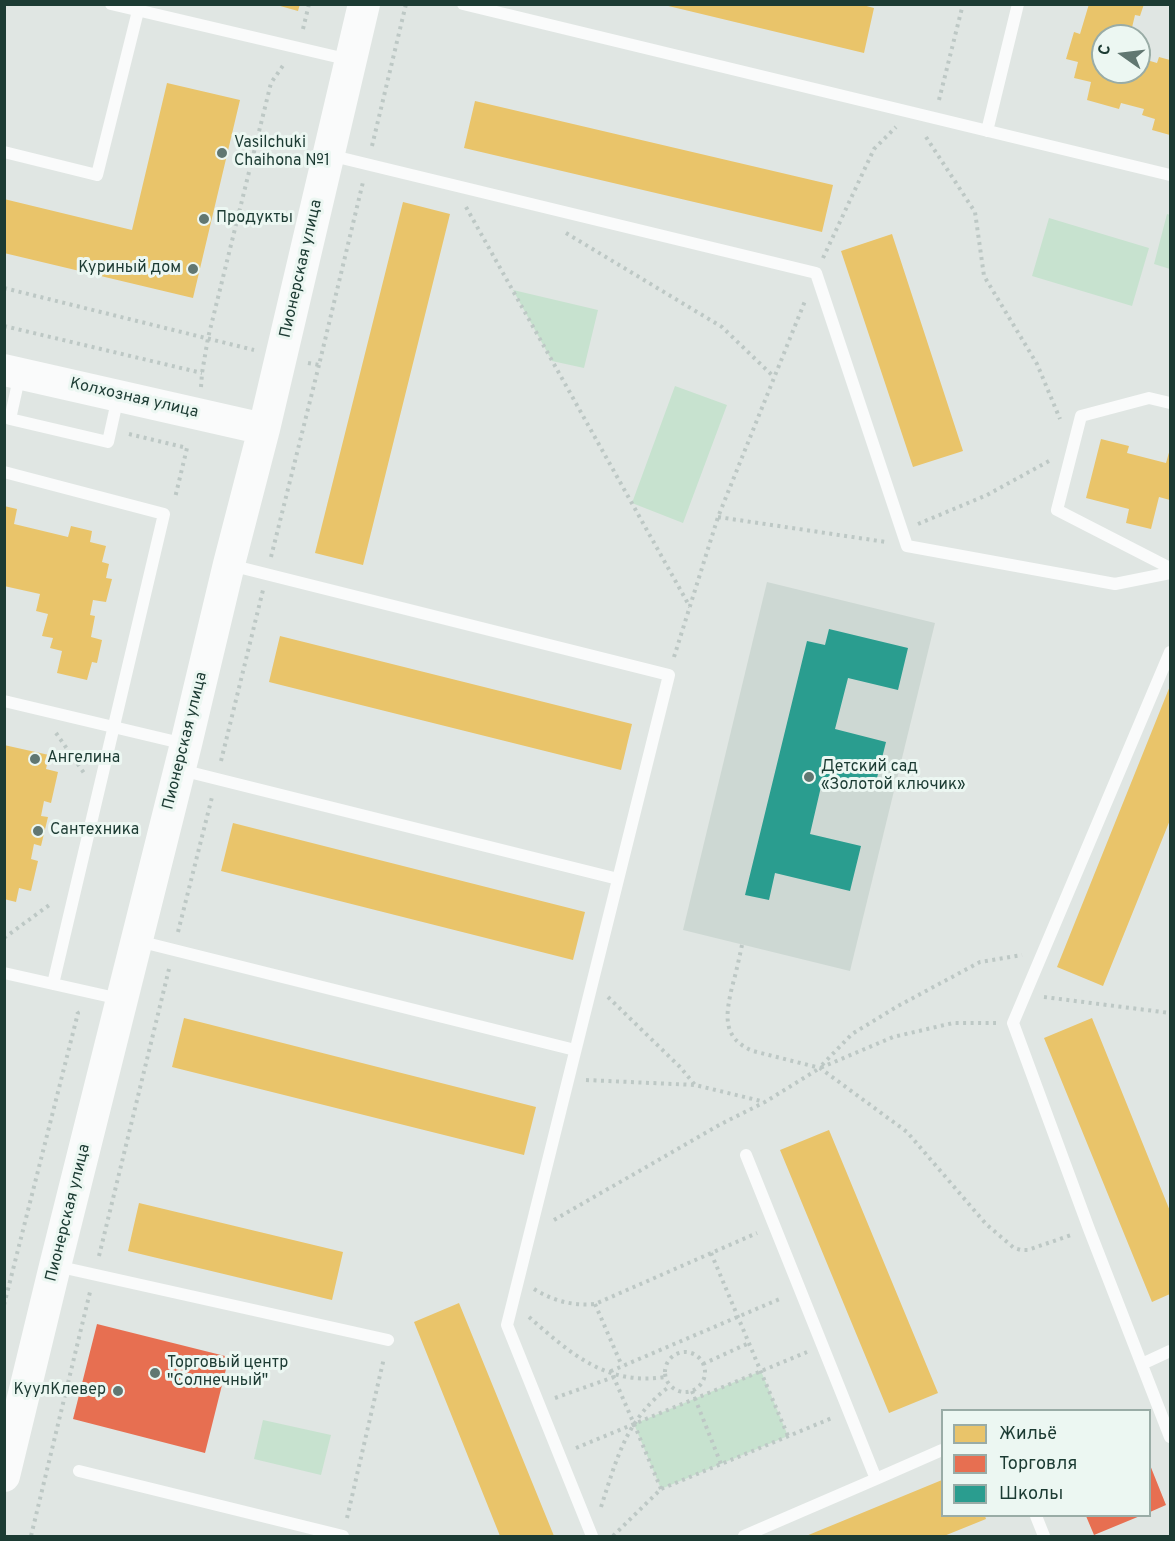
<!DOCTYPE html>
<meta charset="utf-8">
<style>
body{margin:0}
#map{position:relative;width:1175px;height:1541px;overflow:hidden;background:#e0e6e3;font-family:Overpass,sans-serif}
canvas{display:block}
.frame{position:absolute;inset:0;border:6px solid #1c3b33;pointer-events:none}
.legend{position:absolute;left:941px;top:1409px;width:210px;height:108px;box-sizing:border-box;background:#ecf7f2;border:2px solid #99aca6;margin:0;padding:8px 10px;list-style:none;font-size:18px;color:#1c3b33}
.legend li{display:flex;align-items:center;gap:12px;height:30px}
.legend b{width:30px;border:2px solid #99aca6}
.north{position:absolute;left:1091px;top:24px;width:60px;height:60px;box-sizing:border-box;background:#ecf7f2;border:2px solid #99aca6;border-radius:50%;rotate:284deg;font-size:16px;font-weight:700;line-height:24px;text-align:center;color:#1c3b33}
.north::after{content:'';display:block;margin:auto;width:21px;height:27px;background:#617771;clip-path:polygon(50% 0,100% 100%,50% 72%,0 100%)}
</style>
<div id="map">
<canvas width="1175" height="1541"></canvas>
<div class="frame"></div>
<ul class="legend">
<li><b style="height:16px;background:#e9c46a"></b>Жильё</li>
<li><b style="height:16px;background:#e76f51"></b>Торговля</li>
<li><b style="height:16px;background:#2a9d8f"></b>Школы</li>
</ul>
<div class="north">С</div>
</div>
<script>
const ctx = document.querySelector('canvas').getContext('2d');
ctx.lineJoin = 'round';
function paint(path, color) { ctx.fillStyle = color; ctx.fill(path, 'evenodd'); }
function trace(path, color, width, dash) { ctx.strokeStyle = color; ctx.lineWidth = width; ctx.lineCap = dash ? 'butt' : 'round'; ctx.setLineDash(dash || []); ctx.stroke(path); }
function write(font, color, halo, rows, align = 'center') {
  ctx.font = font + ' Overpass,sans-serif'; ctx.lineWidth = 6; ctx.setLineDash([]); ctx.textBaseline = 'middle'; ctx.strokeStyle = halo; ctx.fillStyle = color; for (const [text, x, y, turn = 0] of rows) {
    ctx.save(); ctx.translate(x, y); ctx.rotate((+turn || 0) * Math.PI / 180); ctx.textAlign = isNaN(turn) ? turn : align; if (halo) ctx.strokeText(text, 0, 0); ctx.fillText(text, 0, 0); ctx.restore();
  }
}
const built = new Path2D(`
 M767,582L935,623L850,971L683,930Z`);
const green = new Path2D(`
 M1167,214L1170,215V269L1154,264Z
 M1049,218L1149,248L1132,306L1032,276Z
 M513,290L598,310L584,368L552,361Z
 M675,386L727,405L683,523L632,503Z
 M761,1371L788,1436L661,1489L634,1424Z
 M263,1420L331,1435L321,1475L254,1459Z`);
const homes = new Path2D(`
 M273,4H300L298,11Z
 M660,4H859L874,8L864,53Z
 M1089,4H1144L1140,16L1135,15L1130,36H1103V72H1139L1140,58L1157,63L1159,57L1170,60V135L1152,130L1155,119L1142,115L1144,109L1121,103L1119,109L1087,100L1091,82L1074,78L1078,62L1066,59L1074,32L1080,34Z
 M167,83L240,100L193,298L4,253V199L132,230Z
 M475,101L833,185L822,232L464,148Z
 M403,202L450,214L363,565L315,553Z
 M892,234L963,451L913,467L841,251Z
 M1101,439L1129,446L1127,453L1166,463L1170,449V500L1159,497L1151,529L1126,523L1129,509L1086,498Z
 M4,506L17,509L14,524L68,537L71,526L92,531L90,542L106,546L102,562L109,564L106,578L112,579L106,602L93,600L90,615L95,616L91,637L102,640L97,663L92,662L87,680L57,673L62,651L50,648L53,638L42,636L48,614L36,611L40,594L4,586Z
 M280,636L632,724L621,770L269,682Z
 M1170,686V820L1103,986L1057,967Z
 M4,745L49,755L46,769L58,772L51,803L44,801L41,816L48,817L41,846L34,844L31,859L38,861L31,891L19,888L16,902L4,899Z
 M233,823L585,912L573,960L221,871Z
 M184,1018L536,1107L524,1155L172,1067Z
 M1092,1018L1170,1211V1294L1152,1302L1044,1038Z
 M829,1130L938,1393L889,1413L780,1150Z
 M139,1203L343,1252L332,1300L128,1251Z
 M459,1303L499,1401L554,1536H500L414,1322Z
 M942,1480V1516H985L986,1519L944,1536H806Z`);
const shops = new Path2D(`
 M97,1324L229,1357L205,1453L73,1419Z
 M1150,1465L1166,1505L1150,1512Z
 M1086,1516H1140L1094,1535Z`);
const schools = new Path2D(`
 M829,629L908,648L898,690L848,678L835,729L886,742L874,790L823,778L810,834L861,846L850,891L775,873L769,900L745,895L807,641L825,645Z`);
const path = new Path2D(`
 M303,29L309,4
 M939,100L963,4
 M926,137L975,212L984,276L1037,364L1060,419
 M372,146L406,4
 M466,207L690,607
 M566,233L722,327L774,377
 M823,258L874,149L896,127
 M4,288L254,350
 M4,326L202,373
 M308,363L319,365L363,182
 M201,387L202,373L208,338L271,83L284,64
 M129,434L187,448L175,498
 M718,517L886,542
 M918,524L987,495L1049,461
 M271,557L319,365
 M674,657L718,517L805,301
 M56,733L84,773
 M221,761L263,590
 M178,932L212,797
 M4,938L52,903
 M742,945C739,959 736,973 732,987C726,1014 721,1038 753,1051L820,1068L907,1132L986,1224L1014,1248L1021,1250H1028L1071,1235
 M608,997L680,1067L695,1085
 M1044,997L1170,1013
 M822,1065L852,1034L898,1006L980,962L1022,955
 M586,1080L695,1085L765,1102
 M554,1220L721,1124L765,1102L820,1068L893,1037L953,1023H996
 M711,1253L788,1436
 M99,1256L169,969
 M534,1289C553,1301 573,1306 595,1304L757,1233
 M595,1304L622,1366
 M4,1305L78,1013L76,1010
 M529,1317C570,1353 606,1386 665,1377
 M665 1372a20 20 0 1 1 40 0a20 20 0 1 1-40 0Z
 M703,1364L749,1343
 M692,1391L721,1464
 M555,1398L614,1377
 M576,1448L634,1424L611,1371L782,1298
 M661,1489L634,1424L807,1352
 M601,1507C617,1458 626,1419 670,1386
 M347,1518L384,1358
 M31,1536L90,1292
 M613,1536L661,1489L832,1418`);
const service = new Path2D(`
 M111,4L350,60
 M463,4L1170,175
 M987,131L1018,4
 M4,152L97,175L138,11
 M329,155L816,273L907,546L1115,584L1170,573
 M20,374L10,419L108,442L118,397
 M1170,403L1149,398L1081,416L1057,510L1170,568
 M4,472L164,514L53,984
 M230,565L669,675L507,1325L592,1536
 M1170,652L1013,1023L1089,1229L1170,1437
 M4,701L185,744
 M181,770L618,879
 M138,941L575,1050
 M4,973L120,999
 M746,1155L876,1479L942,1450
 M56,1266L388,1340
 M1142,1364L1170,1351
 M79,1471L343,1536
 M1036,1516L1044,1536
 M744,1536L876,1479`);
const tertiary = new Path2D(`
 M4,370L264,429
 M4,1476L55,1266L186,744L229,564L264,429L364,4`);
const markers = [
 [222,153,6,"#617771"],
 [204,219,6,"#617771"],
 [193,269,6,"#617771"],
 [35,759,6,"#617771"],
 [809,777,6,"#617771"],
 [38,831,6,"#617771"],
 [155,1373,6,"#617771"],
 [118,1391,6,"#617771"]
];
const poiNames = [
 ["Vasilchuki",234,144],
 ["Chaihona №1",234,162],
 ["Продукты",216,219],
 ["Куриный дом",181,269,"right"],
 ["Ангелина",47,759],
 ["Детский сад",821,768],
 ["«Золотой ключик»",821,786],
 ["Сантехника",50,831],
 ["Торговый центр",167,1364],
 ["\"Солнечный\"",167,1382],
 ["КуулКлевер",106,1391,"right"]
];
const streetNames = [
 ["Пионерская улица",302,269,-77],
 ["Колхозная улица",134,399,13],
 ["Пионерская улица",186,741,-76],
 ["Пионерская улица",69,1213,-76]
];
paint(built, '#cdd8d3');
paint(green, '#c7e2cf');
paint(homes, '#e9c46a');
paint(shops, '#e76f51');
paint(schools, '#2a9d8f');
trace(path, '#bdc8c5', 4, [3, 4.5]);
trace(service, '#fafbfb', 12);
trace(tertiary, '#fafbfb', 32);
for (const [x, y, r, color] of markers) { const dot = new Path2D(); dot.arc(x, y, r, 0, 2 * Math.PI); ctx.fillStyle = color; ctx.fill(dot); trace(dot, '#ecf7f2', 2); }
write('16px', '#1c3b33', '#ecf7f2', poiNames, 'left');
write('16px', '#1c3b33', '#ecf7f2', streetNames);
</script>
